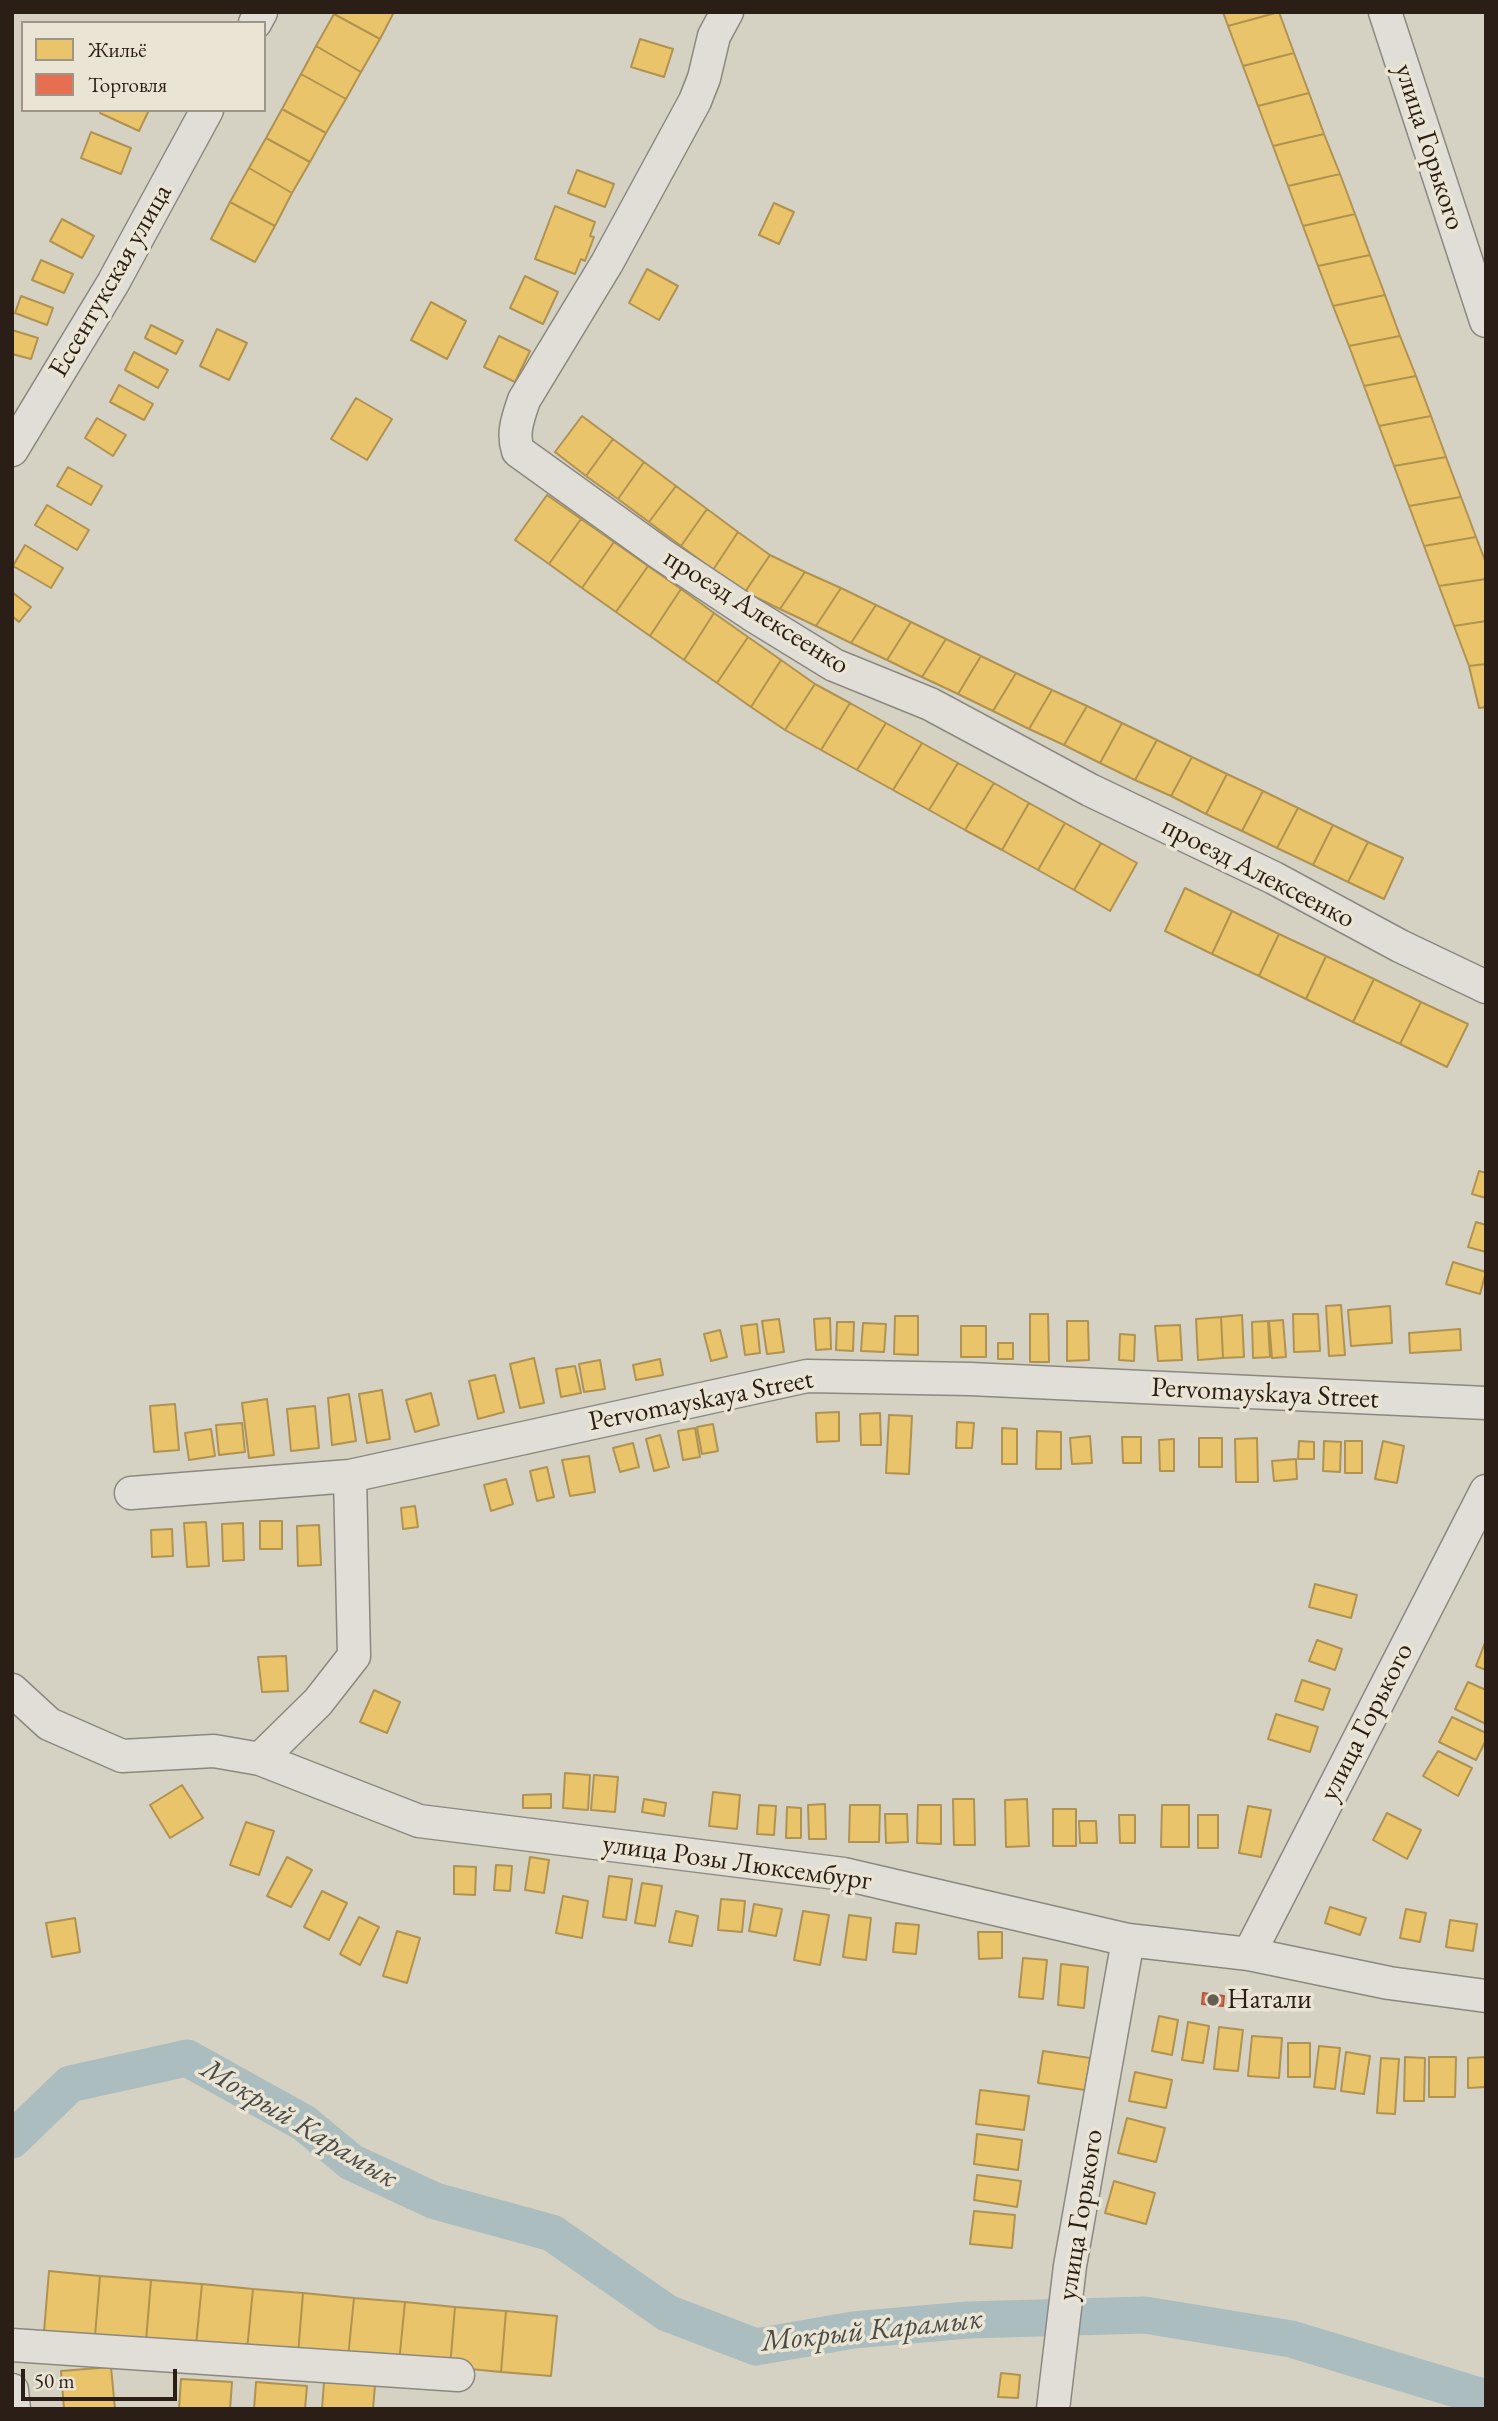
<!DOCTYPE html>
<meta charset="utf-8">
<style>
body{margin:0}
#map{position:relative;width:1498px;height:2421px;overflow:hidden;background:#d5d1c3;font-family:"EB Garamond",serif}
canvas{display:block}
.frame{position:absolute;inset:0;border:14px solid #2b1e16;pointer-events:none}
.legend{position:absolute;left:21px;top:21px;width:245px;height:91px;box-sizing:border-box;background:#e9e4d3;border:2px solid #9d9587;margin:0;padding:9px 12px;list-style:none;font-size:21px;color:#2b1e16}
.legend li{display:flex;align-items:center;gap:14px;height:35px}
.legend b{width:35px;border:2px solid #9d9587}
.scale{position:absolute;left:21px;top:2369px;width:156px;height:32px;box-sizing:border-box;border:4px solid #2b1e16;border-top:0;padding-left:9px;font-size:21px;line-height:24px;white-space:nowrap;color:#2b1e16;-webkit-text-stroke:5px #e9e4d3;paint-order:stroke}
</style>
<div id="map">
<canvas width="1498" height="2421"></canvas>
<div class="frame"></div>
<ul class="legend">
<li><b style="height:19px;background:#e9c46a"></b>Жильё</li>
<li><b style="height:19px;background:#e76f51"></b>Торговля</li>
</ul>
<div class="scale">50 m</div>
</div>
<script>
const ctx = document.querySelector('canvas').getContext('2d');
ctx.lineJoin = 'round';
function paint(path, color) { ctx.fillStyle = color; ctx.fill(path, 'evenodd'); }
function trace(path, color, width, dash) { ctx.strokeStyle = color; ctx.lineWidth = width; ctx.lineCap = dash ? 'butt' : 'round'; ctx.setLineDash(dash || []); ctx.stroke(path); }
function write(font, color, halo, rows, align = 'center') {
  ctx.font = font + ' "EB Garamond",serif'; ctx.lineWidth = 7; ctx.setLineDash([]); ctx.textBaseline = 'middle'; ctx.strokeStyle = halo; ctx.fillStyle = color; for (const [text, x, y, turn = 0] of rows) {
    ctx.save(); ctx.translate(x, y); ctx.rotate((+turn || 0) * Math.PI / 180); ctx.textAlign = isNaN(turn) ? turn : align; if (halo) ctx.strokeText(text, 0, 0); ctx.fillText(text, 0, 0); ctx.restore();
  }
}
const homes = new Path2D(`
 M335,12H394L380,39L334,14Z
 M1223,12H1279L1228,26Z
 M1279,12L1294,53L1243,66L1228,26Z
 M334,14L380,39L361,72L316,46Z
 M640,39L673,49L664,77L631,67Z
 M316,46L361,72L346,99L301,74Z
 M1294,53L1309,93L1258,106L1243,66Z
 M301,74L346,99L326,133L282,109Z
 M1309,93L1324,134L1273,146L1258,106Z
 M282,109L326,133L310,162L266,138Z
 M101,110H149L139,131L100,113Z
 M91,132L131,148L121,174L81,158Z
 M1324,134L1340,174L1288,186L1273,146Z
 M266,138L310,162L292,193L249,168Z
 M249,168L292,193L275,226L230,202Z
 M577,170L614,184L605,207L568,193Z
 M1340,174L1355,214L1303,226L1288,186Z
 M230,202L275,226L255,262L211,239Z
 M774,203L794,212L779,244L759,235Z
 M555,206L595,222L590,236L594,237L585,261L581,259L575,274L535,259Z
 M1355,214L1370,255L1318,266L1303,226Z
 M62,219L94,236L82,258L50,241Z
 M1370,255L1385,295L1333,306L1318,266Z
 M41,260L73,274L64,293L32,280Z
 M647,269L678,286L659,320L629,303Z
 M525,276L558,292L543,324L510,308Z
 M1385,295L1400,336L1349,346L1333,306Z
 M21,296L53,308L47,325L15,313Z
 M431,302L466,321L447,359L411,340Z
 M151,325L183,341L176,354L145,338Z
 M217,329L247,343L229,380L200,366Z
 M12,330L38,338L31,359L12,354Z
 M499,336L530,351L515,382L484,367Z
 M1400,336L1416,376L1364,386L1349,346Z
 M134,352L168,370L158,388L125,370Z
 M1416,376L1431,416L1379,426L1364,386Z
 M119,385L153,404L144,420L110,402Z
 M356,398L392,419L367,460L331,439Z
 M582,416L613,439L586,476L555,452Z
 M1431,416L1446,457L1394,466L1379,426Z
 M97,418L126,435L113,456L85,438Z
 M613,439L644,462L618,499L586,476Z
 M1446,457L1461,497L1409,506L1394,466Z
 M644,462L676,486L649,522L618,499Z
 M68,467L102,486L91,505L57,486Z
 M676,486L707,509L681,546L649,522Z
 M547,495L581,519L549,564L515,540Z
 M1461,497L1476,537L1424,546L1409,506Z
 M47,505L89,530L77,550L35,525Z
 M707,509L738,532L713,570L681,546Z
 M581,519L614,542L582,588L549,564Z
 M738,532L770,555L745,592L713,570Z
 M1476,537L1486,563V579L1439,586L1424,546Z
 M614,542L648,566L616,612L582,588Z
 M25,545L63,568L51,588L13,566Z
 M770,555L805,572L780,609L745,592Z
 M648,566L681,589L650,636L616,612Z
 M805,572L841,588L816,626L780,609Z
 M1486,579V621L1454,626L1439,586Z
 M841,588L876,605L851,643L816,626Z
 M681,589L714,613L684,660L650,636Z
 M12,592L31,607L19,622L12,616Z
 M876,605L911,622L887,660L851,643Z
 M714,613L748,637L717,683L684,660Z
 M1486,621V664L1469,666L1454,626Z
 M911,622L946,639L922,677L887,660Z
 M748,637L781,660L751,707L717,683Z
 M946,639L981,656L958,694L922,677Z
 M981,656L1016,673L993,711L958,694Z
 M781,660L815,684L785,730L751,707Z
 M1486,664V707L1479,708L1469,666Z
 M1016,673L1052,690L1029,729L993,711Z
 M815,684L850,703L821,750L785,730Z
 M1052,690L1087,706L1064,745L1029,729Z
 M850,703L886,723L857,770L821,750Z
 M1087,706L1122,723L1100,763L1064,745Z
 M886,723L922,743L893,790L857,770Z
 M1122,723L1157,740L1135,780L1100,763Z
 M1157,740L1192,757L1171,796L1135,780Z
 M922,743L958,763L929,810L893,790Z
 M1192,757L1227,774L1206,814L1171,796Z
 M958,763L994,783L965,830L929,810Z
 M1227,774L1263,791L1242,831L1206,814Z
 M994,783L1029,803L1002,850L965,830Z
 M1263,791L1298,808L1277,848L1242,831Z
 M1029,803L1065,823L1038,870L1002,850Z
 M1298,808L1333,825L1313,865L1277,848Z
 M1065,823L1101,843L1074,890L1038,870Z
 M1333,825L1368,842L1348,882L1313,865Z
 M1368,842L1403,858L1384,899L1348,882Z
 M1101,843L1137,863L1110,911L1074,890Z
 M1185,888L1232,911L1212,954L1165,931Z
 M1232,911L1279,934L1259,976L1212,954Z
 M1279,934L1326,956L1306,999L1259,976Z
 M1326,956L1374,979L1353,1022L1306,999Z
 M1374,979L1421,1002L1400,1044L1353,1022Z
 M1421,1002L1468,1024L1447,1067L1400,1044Z
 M1479,1171L1486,1173V1198L1472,1194Z
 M1476,1222L1486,1225V1252L1468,1247Z
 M1453,1262L1486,1272L1480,1294L1446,1284Z
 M1341,1305L1345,1355L1329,1356L1326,1306Z
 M1390,1306L1392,1343L1351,1346L1348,1310Z
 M1030,1314H1048L1049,1362H1030Z
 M1293,1314H1318L1320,1351L1294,1352Z
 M1242,1315L1244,1357L1223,1358L1221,1317Z
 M895,1316H918V1355L894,1354Z
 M1221,1317L1223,1358L1198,1360L1196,1319Z
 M830,1318L831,1349L816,1350L814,1319Z
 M779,1319L784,1352L767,1354L762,1321Z
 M1283,1320L1286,1357L1272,1358L1269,1321Z
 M1067,1321H1088L1089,1360L1067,1361Z
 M1268,1321L1270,1357L1253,1358L1252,1322Z
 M837,1322H854L853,1351L836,1350Z
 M863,1323L886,1324L884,1352L861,1351Z
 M757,1324L760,1353L745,1355L741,1326Z
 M1180,1325L1182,1360L1158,1361L1155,1326Z
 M961,1326H986V1357H961Z
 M1460,1329L1461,1350L1410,1353L1409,1333Z
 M720,1330L727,1357L711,1361L704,1334Z
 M1120,1334L1135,1335L1134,1361L1119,1360Z
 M998,1343H1013V1359H998Z
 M534,1358L544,1403L520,1408L510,1364Z
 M660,1359L663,1375L636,1380L633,1365Z
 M600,1360L605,1389L584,1392L579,1364Z
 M575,1366L581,1393L561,1397L556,1369Z
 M495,1375L504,1412L478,1419L469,1381Z
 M382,1390L390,1439L367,1443L359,1394Z
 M431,1393L439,1425L415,1432L406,1400Z
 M349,1394L356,1441L332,1445L328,1398Z
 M267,1399L274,1455L249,1458L242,1403Z
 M175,1404L179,1450L154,1452L150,1406Z
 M315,1406L319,1448L291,1451L287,1409Z
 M839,1412V1441L817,1442L816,1413Z
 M880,1413L881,1445H861L860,1414Z
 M889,1415L912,1416L909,1474L886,1473Z
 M957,1422L974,1423L972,1448H956Z
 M242,1423L245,1452L219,1455L216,1425Z
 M713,1424L718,1451L702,1454L697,1427Z
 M695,1428L700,1457L683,1460L678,1431Z
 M1002,1428L1017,1429V1464H1002Z
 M211,1429L215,1456L189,1460L185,1433Z
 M1037,1431L1061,1432V1469H1036Z
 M660,1435L669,1467L654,1471L646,1439Z
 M1090,1436L1092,1463L1072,1464L1070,1438Z
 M1122,1437H1141V1463H1123Z
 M1199,1438H1222V1467H1199Z
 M1257,1438L1258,1482H1236L1235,1439Z
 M1174,1439V1471H1160L1159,1440Z
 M1299,1441L1314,1442V1459H1298Z
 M1324,1441L1341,1442L1340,1472L1323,1471Z
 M1345,1441H1362V1473H1345Z
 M1383,1441L1404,1446L1397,1483L1375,1479Z
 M633,1443L639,1467L620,1472L613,1448Z
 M589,1456L595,1492L570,1496L562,1460Z
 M1296,1459L1297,1479L1274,1481L1272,1461Z
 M547,1467L554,1497L537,1501L530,1471Z
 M506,1479L513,1504L491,1511L484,1485Z
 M415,1506L418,1527L403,1529L401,1508Z
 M260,1521H282V1549H260Z
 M206,1522L209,1566L187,1567L184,1523Z
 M243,1523L244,1560L223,1561L222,1524Z
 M319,1525L321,1565L298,1566L297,1526Z
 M172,1529L173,1556L152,1557L151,1530Z
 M1315,1584L1357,1595L1351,1618L1309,1607Z
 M1317,1640L1342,1649L1335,1670L1309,1661Z
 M1486,1640V1670L1476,1666Z
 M286,1656L288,1691L262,1692L258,1657Z
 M1302,1680L1330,1689L1323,1710L1295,1701Z
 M1468,1682L1486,1690V1724L1455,1709Z
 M374,1690L400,1702L387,1733L360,1722Z
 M1276,1714L1318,1727L1310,1752L1268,1739Z
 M1452,1717L1486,1733V1740L1476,1760L1439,1742Z
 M1438,1751L1472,1768L1458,1796L1423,1776Z
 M565,1773L590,1775L588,1810L563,1808Z
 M594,1775L618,1777L615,1812L591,1810Z
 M182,1785L203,1818L170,1838L150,1805Z
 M713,1792L740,1795L737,1829L709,1826Z
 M551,1794V1808H523V1795Z
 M644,1799L666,1803L664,1816L642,1812Z
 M953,1799H974L975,1845H954Z
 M1027,1799L1029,1846L1006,1847L1005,1800Z
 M825,1804L826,1839H809L808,1805Z
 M759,1805L776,1806L774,1835L757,1834Z
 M850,1805H880L879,1842H849Z
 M918,1805H941V1844L917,1843Z
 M1162,1805H1189V1847H1161Z
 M1248,1806L1271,1810L1261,1857L1239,1853Z
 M787,1807L801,1808V1838H786Z
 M1053,1809H1076V1846H1053Z
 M1387,1813L1421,1830L1407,1859L1373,1840Z
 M885,1814H907L908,1842L886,1843Z
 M1119,1815H1135V1843H1120Z
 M1198,1815H1218V1848H1198Z
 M1079,1821H1096L1097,1843H1080Z
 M246,1822L274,1831L259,1875L230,1865Z
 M287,1857L312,1870L291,1907L267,1896Z
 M530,1857L549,1860L544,1893L525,1890Z
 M496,1865L512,1866L510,1891L494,1890Z
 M454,1866L476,1867L475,1895L454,1894Z
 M609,1876L632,1879L626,1920L603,1917Z
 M642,1883L662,1886L655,1926L635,1923Z
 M322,1891L347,1903L329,1940L304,1927Z
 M563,1896L588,1901L582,1938L556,1933Z
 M721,1899L745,1901L742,1932L718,1930Z
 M754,1904L782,1909L776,1936L749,1931Z
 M1330,1907L1366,1918L1360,1935L1325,1923Z
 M1406,1909L1426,1913L1420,1942L1400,1938Z
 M676,1911L698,1916L692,1946L669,1942Z
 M803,1911L829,1915L820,1965L794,1960Z
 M849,1915L871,1918L866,1960L843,1957Z
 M359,1917L379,1927L360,1965L340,1954Z
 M75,1918L80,1952L52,1957L46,1923Z
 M1450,1920L1477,1924L1473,1951L1446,1947Z
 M896,1923L919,1925L916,1954L893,1952Z
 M397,1931L420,1938L407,1983L383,1976Z
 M978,1932H1002V1958L979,1959Z
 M1023,1958L1047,1960L1043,1999L1019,1997Z
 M1061,1964L1088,1967L1084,2008L1058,2005Z
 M1159,2016L1178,2020L1172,2055L1152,2051Z
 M1188,2022L1209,2026L1203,2063L1182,2060Z
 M1219,2027L1243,2030L1238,2071L1214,2069Z
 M1252,2036L1282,2038L1279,2078L1248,2076Z
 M1288,2043H1310V2077H1288Z
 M1319,2046L1340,2048L1335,2089L1314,2087Z
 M1043,2051L1090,2058L1085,2090L1038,2083Z
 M1346,2052L1370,2056L1364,2094L1341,2091Z
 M1405,2057L1425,2058L1424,2101H1404Z
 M1429,2057H1456L1455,2097H1429Z
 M1486,2057V2087L1468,2088V2058Z
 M1381,2058L1399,2059L1395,2114L1377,2113Z
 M1135,2072L1172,2080L1166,2108L1129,2101Z
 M980,2090L1029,2096L1024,2130L976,2124Z
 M1127,2118L1165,2128L1156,2162L1118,2153Z
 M977,2134L1022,2140L1018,2170L974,2164Z
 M977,2175L1021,2181L1017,2207L974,2200Z
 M1114,2181L1155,2193L1146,2224L1105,2213Z
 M974,2211L1015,2215L1012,2248L970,2244Z
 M49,2271L100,2276L95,2336L44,2332Z
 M100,2276L151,2280L146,2341L95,2336Z
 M151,2280L202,2284L196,2345L146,2341Z
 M202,2284L253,2289L247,2350L196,2345Z
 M253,2289L303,2293L298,2354L247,2350Z
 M303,2293L354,2298L348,2358L298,2354Z
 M354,2298L405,2302L399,2363L348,2358Z
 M405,2302L455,2307L450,2367L399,2363Z
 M455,2307L506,2311L501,2372L450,2367Z
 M506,2311L557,2316L551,2376L501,2372Z
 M111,2367L115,2409H64L61,2371Z
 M1001,2373L1020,2375L1018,2398L998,2397Z
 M181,2379L232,2382L230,2409H179Z
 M256,2382L307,2386L305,2409H254Z
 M324,2382L375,2385L373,2409H322Z`);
const shops = new Path2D(`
 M1203,1993L1224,1996L1223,2006L1202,2004Z`);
const river = new Path2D(`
 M12,2140L70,2084L187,2058L304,2123L351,2162L435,2201L552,2233L667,2313L756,2347L853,2330L968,2320L1145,2315L1291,2339L1486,2398`);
const minor = new Path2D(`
 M727,12L714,36L704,78L695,101L607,263L524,400C518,418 512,433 518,451L661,554L751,614L834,665L930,704L1090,790L1274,878L1400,946L1486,987
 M1385,12L1486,321
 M255,23L261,12
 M12,450L113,283L207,110
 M131,1493L350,1476L807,1376L970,1379L1486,1403
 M12,1690L49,1724L122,1756L214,1751L260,1759L419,1821L844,1874L1128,1940L1249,1954L1389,1983L1486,1996
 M260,1759L318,1702L354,1656L350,1476
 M1249,1954L1486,1491
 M12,2345L458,2375
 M12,2390L14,2409
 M1053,2409L1070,2266L1128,1940`);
const markers = [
 [1213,2000,7,"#665d53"]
];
const streetNames = [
 ["улица Горького",1429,147,72],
 ["Ессентукская улица",111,281,-60],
 ["проезд Алексеенко",756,612,32],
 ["проезд Алексеенко",1258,873,27],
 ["Pervomayskaya Street",1265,1394,3],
 ["Pervomayskaya Street",701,1401,-11],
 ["улица Горького",1367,1722,-63],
 ["улица Розы Люксембург",737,1863,8],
 ["улица Горького",1081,2215,-81]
];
const poiNames = [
 ["Натали",1227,2000]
];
const waterNames = [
 ["Мокрый Карамык",299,2124,31],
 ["Мокрый Карамык",872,2331,-6]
];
paint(homes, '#e9c46a');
trace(homes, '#b09251', 2);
paint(shops, '#e76f51');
trace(shops, '#af573f', 2);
trace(river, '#abbdbe', 37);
trace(minor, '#8c887f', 35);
trace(minor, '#e0ded7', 32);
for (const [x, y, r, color] of markers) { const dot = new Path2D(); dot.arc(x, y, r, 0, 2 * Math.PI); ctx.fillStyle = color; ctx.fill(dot); trace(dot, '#e9e4d3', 2.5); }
write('28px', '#2b1e16', '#e9e4d3', streetNames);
write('28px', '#2b1e16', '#e9e4d3', poiNames, 'left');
write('italic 30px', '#4c4b48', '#e9e4d3', waterNames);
</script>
